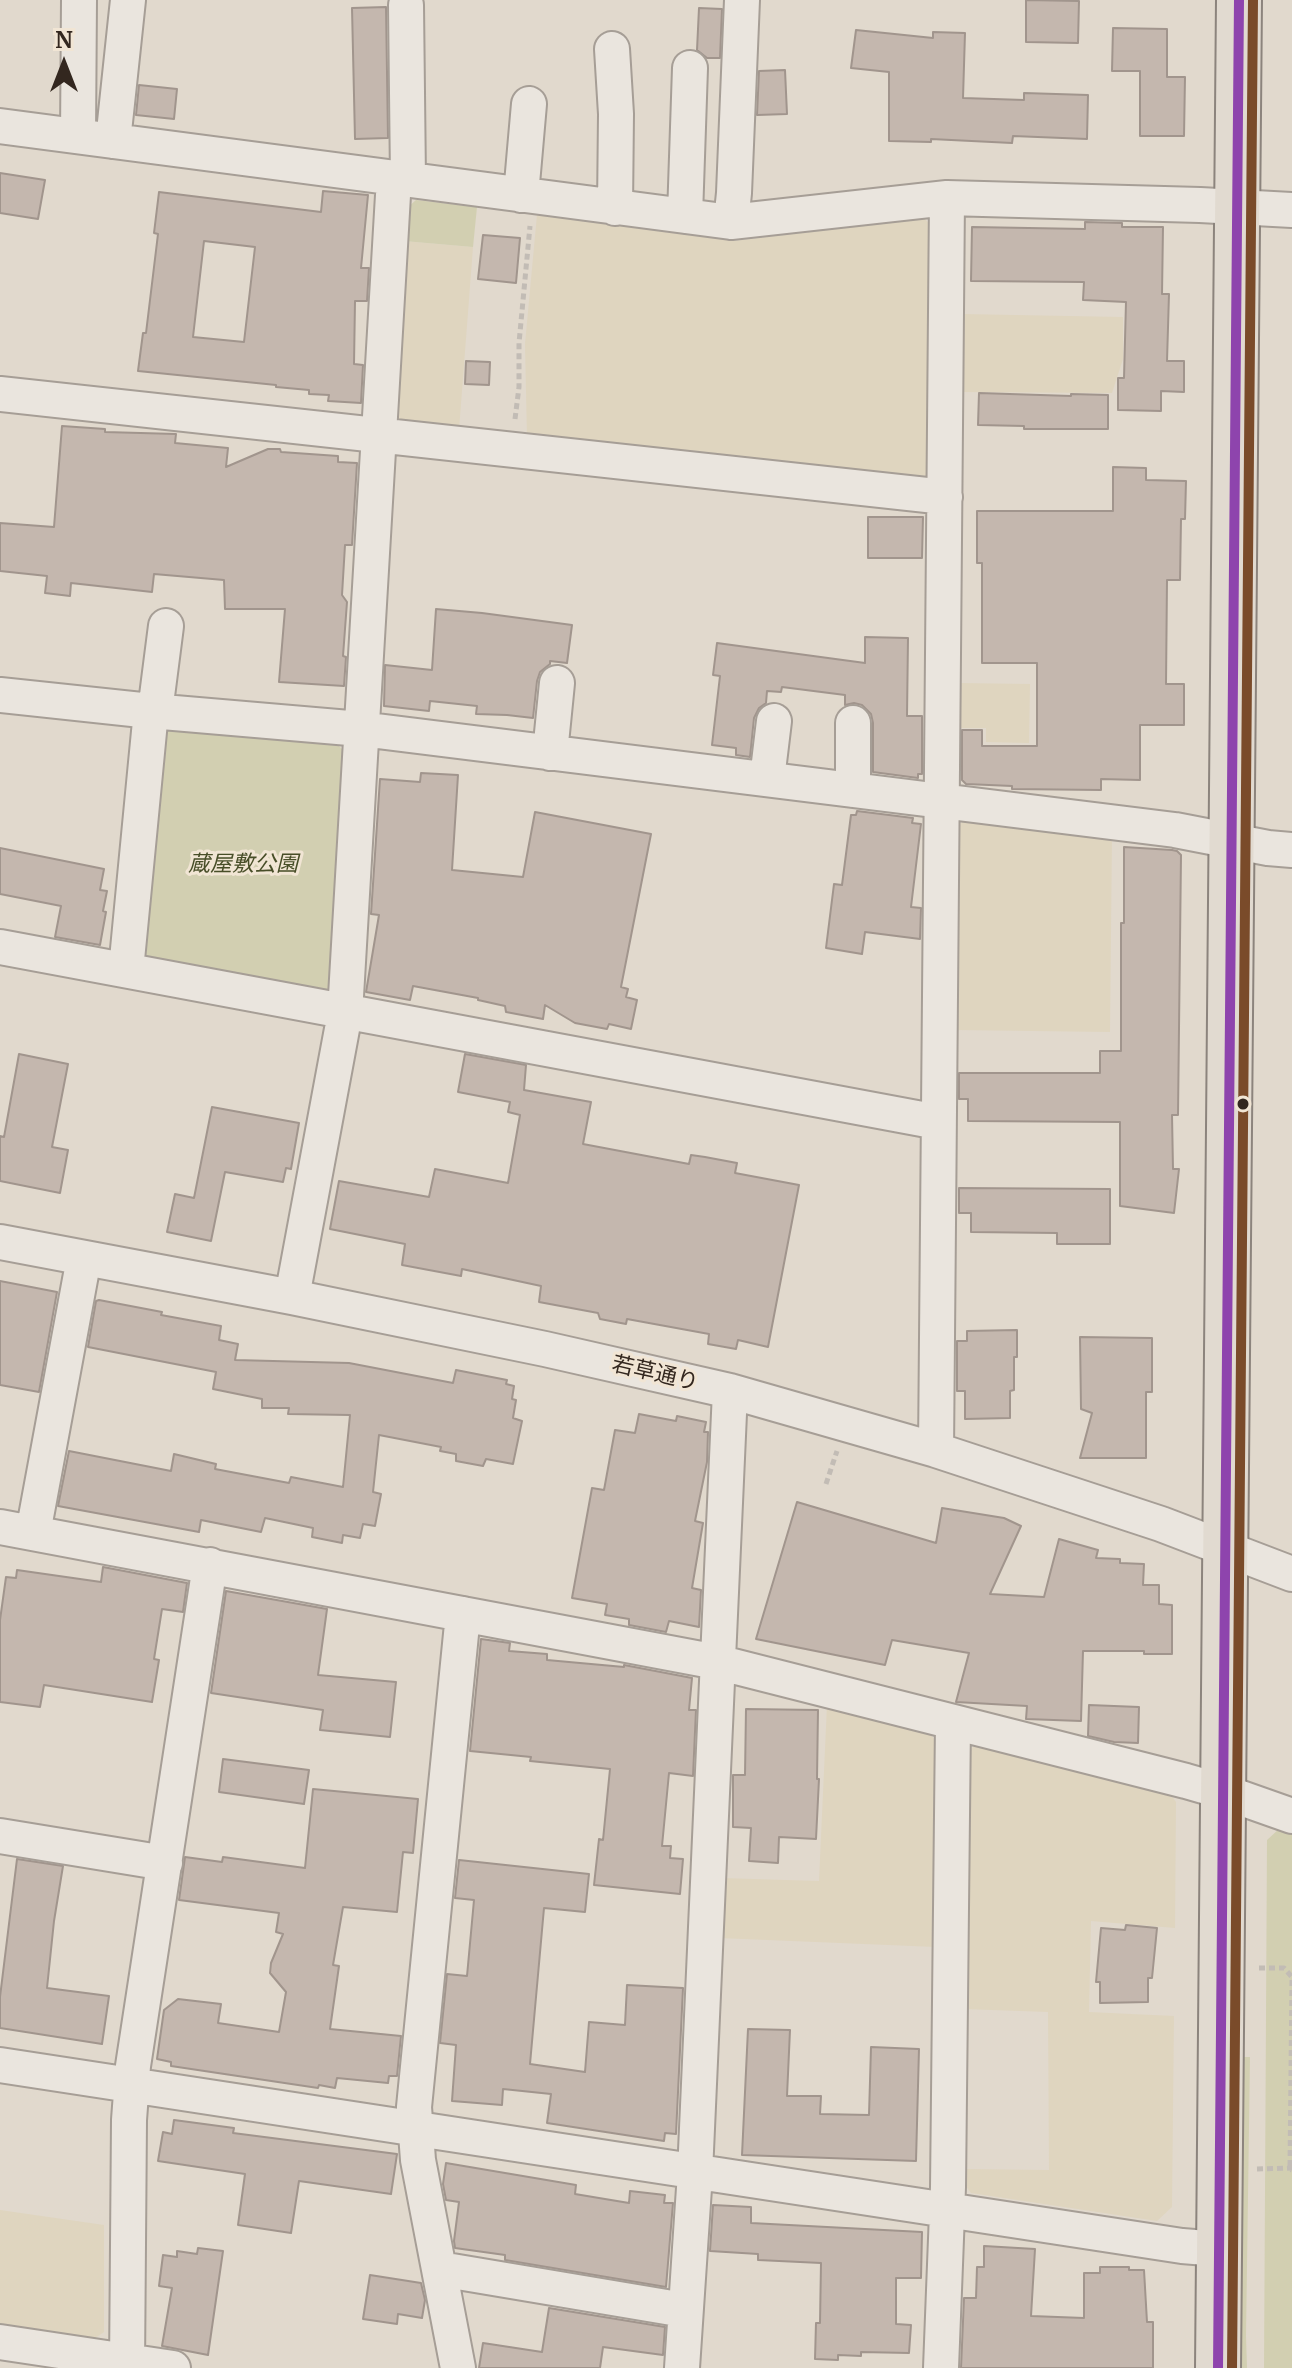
<!DOCTYPE html>
<meta charset="utf-8">
<style>
body{margin:0}
#map{position:relative;width:1292px;height:2368px;overflow:hidden;background:#e1d9cd;font-family:Merriweather,serif}
canvas{display:block}
.north{position:absolute;left:24px;top:24px;width:80px;height:80px;-webkit-text-stroke:6px #f1e5d4;paint-order:stroke;rotate:0deg;font-size:22px;font-weight:700;line-height:32px;text-align:center;color:#33271f}
.north::after{content:'';display:block;margin:auto;width:28px;height:36px;background:#33271f;clip-path:polygon(50% 0,100% 100%,50% 72%,0 100%)}
</style>
<div id="map">
<canvas width="1292" height="2368"></canvas>
<div class="north">N</div>
</div>
<script>
const ctx = document.querySelector('canvas').getContext('2d');
ctx.lineJoin = 'round';
function paint(path, color) { ctx.fillStyle = color; ctx.fill(path, 'evenodd'); }
function trace(path, color, width, dash) { ctx.strokeStyle = color; ctx.lineWidth = width; ctx.lineCap = dash ? 'butt' : 'round'; ctx.setLineDash(dash || []); ctx.stroke(path); }
function write(font, color, halo, rows, align = 'center') {
  ctx.font = font + ' Merriweather,"Noto Sans JP",serif'; ctx.lineWidth = 6; ctx.setLineDash([]); ctx.textBaseline = 'middle'; ctx.strokeStyle = halo; ctx.fillStyle = color; for (const [text, x, y, turn = 0] of rows) {
    ctx.save(); ctx.translate(x, y); ctx.rotate((+turn || 0) * Math.PI / 180); ctx.textAlign = isNaN(turn) ? turn : align; if (halo) ctx.strokeText(text, 0, 0); ctx.fillText(text, 0, 0); ctx.restore();
  }
}
const farmland = new Path2D(`
 M537,215L734,241L924,218L933,228L932,472L922,481L527,438L525,344Z
 M404,241L473,247L459,430L403,424L393,414Z
 M961,314L1123,317V359L1112,393L960,392Z
 M958,683L1030,684L1029,743L986,742V728H958Z
 M967,818L1112,835L1110,1032L955,1030L956,827Z
 M827,1705L929,1732L937,1743L936,1947L719,1938L721,1878L819,1881Z
 M977,1744L1169,1792L1176,1802L1175,1928L1091,1921L1089,2012L1174,2016L1172,2207L1157,2221L971,2193L962,2181V2169L1049,2170L1048,2012L963,2009L966,1753Z
 M0,2210L104,2225V2332L91,2341L0,2327Z`);
const green = new Path2D(`
 M416,200L477,207L473,247L404,241L406,209Z
 M169,724L335,742L346,753L333,986L323,995L146,961L138,950L158,734Z
 M1280,1828L1292,1832V2368H1264L1267,1840Z
 M1242,2057H1250L1246,2336L1247,2368H1240Z`);
const building = new Path2D(`
 M1026,0L1079,1L1078,43L1026,42Z
 M386,7L388,138L355,139L352,8Z
 M699,8L722,9L720,58H707L697,50Z
 M1113,28L1167,29V77H1185L1184,136H1140V71H1112Z
 M856,30L933,38V32L965,33L963,98L1024,100V93L1088,95L1087,139L1013,136L1012,143L931,139V142L889,141V72L851,68Z
 M785,70L787,114L757,115L759,71Z
 M139,85L177,89L174,119L136,115Z
 M0,173L45,180L38,219L0,213Z
 M323,191L368,195L361,268H369L367,301H355L354,364L363,365L361,403L328,401L329,395L309,394V390L276,387V385L138,371L143,333H146L158,234L154,233L159,192L321,212ZM204,241L255,247L244,342L193,337Z
 M1085,222L1122,223V227H1163L1162,294H1169L1167,361H1184V392L1161,391V411L1118,410V378H1124L1126,302L1083,300L1084,282L971,281L972,227L1085,229Z
 M483,235L520,238L516,283L478,279Z
 M466,361L490,362L489,385L465,384Z
 M979,393L1071,396V394L1108,395V429H1024V426L978,425Z
 M62,426L105,429V432L176,434L175,443L228,448L226,467L268,449H280L281,452L338,456V462L357,463L352,545H345L342,595L347,602L343,656L346,657L344,686L279,682L285,609H225L224,580L154,574L152,592L71,583L70,596L45,593L47,576L0,571V523L54,527Z
 M1113,467L1146,468V480L1186,481L1185,519H1181L1180,580H1167L1166,684H1184V725H1140V780L1101,779V790L1012,789V786L966,784L962,780V730H982V746H1037V663H982V563H977V511H1113Z
 M868,517H923L922,558H868Z
 M436,609L482,613L572,625L567,663L550,661V664L540,672L537,681L533,718L507,715L476,714L477,706L430,701L429,711L384,706L385,665L432,670Z
 M865,637L908,638L907,716H922V774H918V778L873,772V723L871,714L862,705L854,703L845,705V695L782,687L781,692L767,691L766,703L759,708L754,718L750,757L736,755V748L712,745L720,676L713,675L717,643L865,663Z
 M421,773L458,775L452,870L523,877L535,812L651,834L621,987L628,989L626,997L637,1000L631,1029L609,1024L607,1029L575,1023L545,1005L543,1019L506,1012L505,1006L478,1000V998L413,986L410,1000L366,992L379,915L371,914L380,779L420,782Z
 M857,811L913,818L912,823L921,824L911,907L921,908L920,939L865,932L862,954L826,948L834,884L842,885L851,815H856Z
 M1124,847L1172,850L1177,851L1181,855L1178,1115H1172L1173,1169H1179L1174,1213L1120,1206V1122L968,1121V1099H959V1073H1100V1051H1121V923H1124Z
 M0,848L104,869L100,890L107,891L103,911L106,912L100,945L55,937L61,906L0,894Z
 M19,1054L68,1064L52,1147L68,1150L60,1193L0,1181V1136L4,1137Z
 M465,1054L526,1065L524,1090L591,1102L583,1144L689,1164L691,1155L705,1157L737,1163L735,1173L799,1185L768,1347L738,1340L736,1349L708,1344L709,1334L627,1319L626,1324L600,1319L598,1313L539,1302L541,1286L462,1269L461,1276L402,1265L405,1244L330,1229L339,1181L429,1197L435,1169L508,1183L520,1115L508,1112L510,1102L458,1092Z
 M212,1107L299,1123L291,1169L286,1168L283,1182L225,1172L211,1241L167,1232L175,1194L194,1198Z
 M959,1188L1110,1189V1244H1057V1233L971,1232V1213H959Z
 M0,1281L57,1292L39,1392L0,1385Z
 M99,1300L162,1312L161,1315L221,1326L219,1340L238,1344L235,1360L349,1363L453,1383L456,1370L507,1380L506,1384L514,1386L512,1399L516,1400L513,1418L522,1421L513,1464L486,1459L483,1466L456,1461V1454L440,1451L441,1447L379,1435L373,1492L381,1494L375,1526L363,1524L360,1538L343,1535L342,1543L312,1537L313,1528L265,1518L261,1532L201,1520L199,1532L58,1506L69,1451L171,1471L174,1454L216,1464L215,1469L289,1483L291,1477L343,1487L350,1415L288,1414L289,1408H262V1399L213,1389L216,1372L88,1347L96,1301Z
 M1017,1330V1357H1014V1390L1010,1391V1418L965,1419V1391H957V1341H967V1331Z
 M1080,1337L1152,1338V1392H1146V1458H1080L1092,1413L1081,1409Z
 M639,1414L676,1421L677,1416L706,1422L704,1432H708L707,1462L695,1521L703,1523L692,1588L701,1590L699,1627L669,1621L666,1632L629,1625V1619L605,1615L607,1604L572,1598L592,1488L604,1490L615,1430L635,1433Z
 M797,1502L936,1543L942,1508L1004,1518L1021,1526L990,1594L1044,1597L1059,1539L1098,1550L1096,1558L1120,1559V1563L1144,1564L1143,1585H1159V1604L1172,1605V1654H1144V1651H1083L1081,1721L1026,1719L1027,1706L956,1702L969,1653L892,1640L885,1665L756,1639Z
 M103,1567L187,1583L183,1612L162,1609L154,1659L159,1660L152,1702L44,1685L40,1707L0,1702V1620L6,1577L16,1578L17,1570L101,1582Z
 M226,1591L327,1609L318,1675L396,1682L390,1737L320,1730L323,1710L211,1693Z
 M481,1639L510,1643L509,1651L547,1654V1660L624,1667V1665L692,1678L689,1710H696L693,1776L669,1773L662,1846H671L670,1858L683,1859L680,1894L594,1885L599,1839L603,1840L610,1769L530,1761L531,1757L470,1751Z
 M1089,1705L1139,1707L1138,1743L1114,1742L1088,1736Z
 M746,1709L818,1710L817,1779H819L816,1839L779,1837L778,1863L749,1861L751,1828L733,1827V1775H745Z
 M223,1759L309,1770L304,1804L219,1792Z
 M313,1789L418,1799L413,1853L403,1852L397,1912L343,1907L333,1965L339,1966L330,2029L401,2036L397,2076H389L388,2083L337,2078L335,2088L319,2085L318,2088L171,2066V2062L157,2059L164,2010L178,1999L221,2004L218,2023L279,2032L286,1992L270,1973L271,1963L283,1934L276,1932L279,1913L179,1900L185,1857L222,1862L223,1857L305,1868Z
 M17,1859L63,1866L54,1921L47,1988L109,1996L102,2044L0,2028V1997Z
 M459,1860L589,1874L585,1912L544,1908L530,2064L585,2072L589,2022L625,2025L627,1985L683,1988L676,2134L665,2133L664,2141L547,2123L551,2094L503,2089L502,2105L452,2101L456,2045L440,2043L447,1974L467,1976L474,1900L455,1898Z
 M1126,1925L1157,1928L1152,1978H1148V2002L1100,2003V1982H1096L1101,1928L1125,1930Z
 M748,2029L790,2030L787,2096H821L820,2114L869,2115L871,2047L919,2049L916,2161L742,2155Z
 M174,2120L234,2128L233,2133L397,2154L391,2194L299,2181L291,2233L238,2225L245,2174L158,2161L163,2132L172,2134Z
 M446,2163L576,2185L575,2194L629,2203L630,2191L665,2195L664,2203H673L666,2287L505,2260V2255L455,2248L454,2241L459,2202L446,2200L443,2184Z
 M713,2205L751,2207V2223L922,2232L921,2278H896V2324L911,2325L909,2353L861,2352V2356L838,2355V2360L815,2359L816,2323H820L821,2263L758,2260V2254L710,2251Z
 M984,2246L1035,2249L1031,2316L1084,2318V2273H1100V2267H1129V2270H1144L1147,2322H1153V2368H961L964,2298H976L977,2267H984Z
 M198,2248L223,2251L208,2355L162,2346L172,2288L159,2286L163,2255L177,2257V2251L197,2254Z
 M370,2275L421,2283L425,2300L422,2318L398,2314L397,2324L363,2319Z
 M549,2308L665,2327L663,2355L603,2347L600,2368H479L483,2343L542,2352Z`);
const path = new Path2D(`
 M515,419L519,387V343L530,226
 M826,1484L837,1451
 M1259,1968H1284L1292,1977L1290,2169L1292,2170
 M1257,2169L1292,2168`);
const minor = new Path2D(`
 M406,5L408,180
 M612,49L616,114L615,208
 M0,126L731,222L947,198L1200,205L1292,210
 M78,136L79,0
 M113,141L128,0
 M521,195L529,104
 M685,216L690,68
 M731,222L734,193L742,0
 M0,394L945,497
 M0,695L151,711L361,729L1175,830L1268,848L1292,850
 M853,723V790
 M550,753L557,683
 M767,779L774,721
 M0,947L938,1122
 M126,970L151,711L157,696L166,626
 M0,1242L292,1297L545,1349L730,1391L936,1450L1161,1524L1292,1574
 M292,1297L345,1013L394,178
 M936,1450L947,198
 M0,1527L717,1662L1186,1781L1224,1792L1292,1816
 M33,1533L84,1258
 M0,1836L165,1863
 M0,2065L1182,2246L1219,2249
 M440,2269L684,2310
 M0,2342L173,2368
 M127,2368L129,2120L133,2066L210,1565
 M458,2368L418,2160L414,2107L463,1614
 M682,2368L695,2173L730,1391
 M941,2368L948,2187L953,1722`);
const major = new Path2D(`
 M1218,2368L1239,0`);
const bus1 = new Path2D(`
 M1218,2368L1239,0`);
const bus2 = new Path2D(`
 M1232,2368L1253,0`);
const markers = [
 [1243,1104,7,"#33271f"]
];
const parkNames = [
 ["蔵屋敷公園",243,865]
];
const streetNames = [
 ["若草通り",655,1374,13]
];
paint(farmland, '#dfd5bf');
paint(green, '#d2cfb1');
paint(building, '#c4b7ae');
trace(building, '#a1958d', 2);
trace(minor, '#a69e96', 38);
trace(major, '#8c847d', 48);
trace(path, '#c2bcb5', 5, [6, 4]);
trace(minor, '#eae5de', 34);
trace(major, '#e1dad0', 44);
trace(bus1, '#8e44ad', 10);
trace(bus2, '#7a4b2a', 10);
for (const [x, y, r, color] of markers) { const dot = new Path2D(); dot.arc(x, y, r, 0, 2 * Math.PI); ctx.fillStyle = color; ctx.fill(dot); trace(dot, '#f1e5d4', 3); }
write('italic 22px', '#484e28', '#f1e5d4', parkNames);
write('22px', '#33271f', '#f1e5d4', streetNames);
</script>
